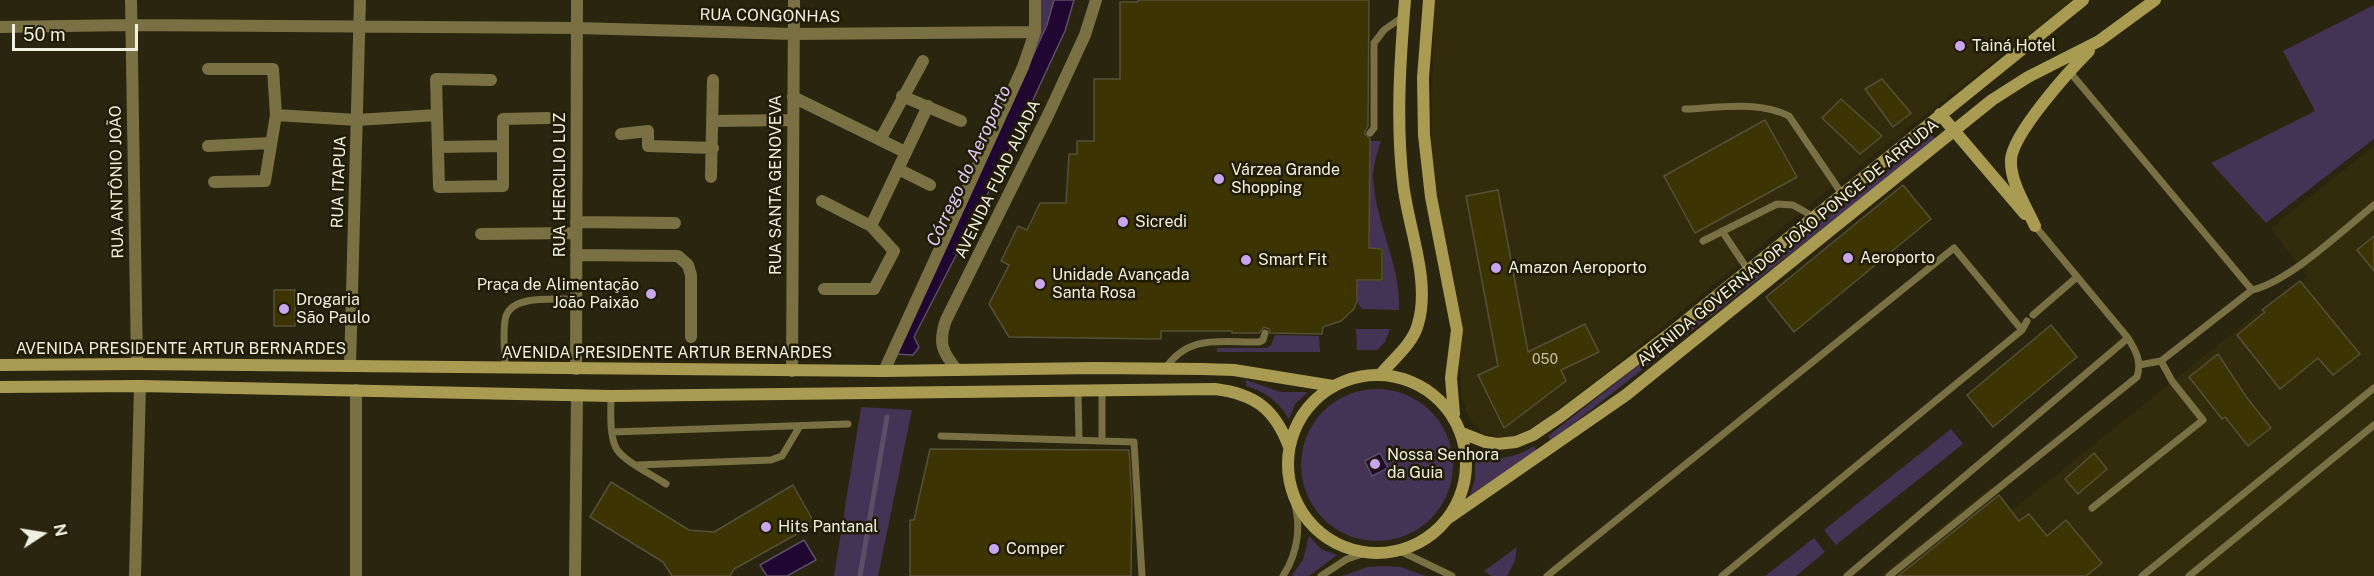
<!DOCTYPE html>
<meta charset="utf-8">
<style>
body{margin:0}
#map{position:relative;width:2374px;height:576px;overflow:hidden;background:#29250e;font-family:"Public Sans",sans-serif}
canvas{display:block}
.north{position:absolute;left:12px;top:504px;width:60px;height:60px;-webkit-text-stroke:4px #201c05;paint-order:stroke;rotate:78deg;font-size:16px;font-weight:700;line-height:24px;text-align:center;color:#f1efe1}
.north::after{content:'';display:block;margin:auto;width:21px;height:27px;background:#f1efe1;clip-path:polygon(50% 0,100% 100%,50% 72%,0 100%)}
.scale{position:absolute;left:12px;top:24px;width:126px;height:27px;box-sizing:border-box;border:3px solid #f1efe1;border-top:0;padding-left:8px;font-size:18px;line-height:21px;white-space:nowrap;color:#f1efe1;-webkit-text-stroke:4px #201c05;paint-order:stroke}
</style>
<div id="map">
<canvas width="2374" height="576"></canvas>
<div class="north">N</div>
<div class="scale">50 m</div>
</div>
<script>
const ctx = document.querySelector('canvas').getContext('2d');
ctx.lineJoin = 'round';
function paint(path, color) { ctx.fillStyle = color; ctx.fill(path, 'evenodd'); }
function trace(path, color, width, dash) { ctx.strokeStyle = color; ctx.lineWidth = width; ctx.lineCap = dash ? 'butt' : 'round'; ctx.setLineDash(dash || []); ctx.stroke(path); }
function write(font, color, halo, rows, align = 'center') {
  ctx.font = font + ' "Public Sans",sans-serif'; ctx.lineWidth = 5; ctx.setLineDash([]); ctx.textBaseline = 'middle'; ctx.strokeStyle = halo; ctx.fillStyle = color; for (const [text, x, y, turn = 0] of rows) {
    ctx.save(); ctx.translate(x, y); ctx.rotate((+turn || 0) * Math.PI / 180); ctx.textAlign = isNaN(turn) ? turn : align; if (halo) ctx.strokeText(text, 0, 0); ctx.fillText(text, 0, 0); ctx.restore();
  }
}
const built = new Path2D(`
 M1434,0H2073L1822,195L1615,366L1542,421L1520,435L1499,437L1482,433L1469,419L1461,396L1460,359L1463,335L1445,251L1431,156Z
 M2374,146V576H1880L1991,486L2011,511L2269,304L2307,277L2271,228Z`);
const green = new Path2D(`
 M1041,0H1054L1047,25L895,354L1041,22Z
 M2374,5V139L2266,223L2211,163L2315,111L2283,51Z
 M1932,135L1936,140L1551,441L1548,436Z
 M1370,141H1381C1377,153 1373,166 1373,178C1375,223 1401,264 1399,310L1362,309L1358,304V281H1383V248H1370Z
 M1356,329H1390L1385,342L1377,350H1357Z
 M1275,335L1319,336L1320,352H1217V348H1267L1271,345Z
 M1246,380L1281,392H1308L1295,404L1289,419C1279,402 1265,391 1246,386Z
 M1301 465a76 76 0 1 1 152 0a76 76 0 1 1-152 0Z
 M861,407L912,410L878,576H834Z
 M1951,429L1963,444L1836,545L1824,530Z
 M1534,446L1537,451L1470,495L1475,479V456C1498,461 1514,458 1534,446Z
 M1309,536L1321,549L1337,555L1309,576H1294L1292,575L1303,560Z
 M1814,538L1825,552L1796,576H1765Z
 M1517,547L1515,561L1507,576H1491L1484,571Z
 M1384,566L1401,567L1426,576H1342L1367,567Z`);
const water = new Path2D(`
 M1054,0H1074L1065,31L1005,160L914,337L919,347L913,355L895,354L1047,25Z
 M1380,453L1388,468L1372,476L1365,461Z
 M804,540L816,560L787,576H767L760,565Z`);
const stream = new Path2D(`
 M860,576L887,417`);
const building = new Path2D(`
 M1138,0H1369L1368,126L1364,133L1370,139L1369,248L1382,249V280H1357V301L1354,309L1341,321L1323,327L1322,334L1270,333L1269,329L1264,327L1259,333H1232V331H1161V339L1009,337L989,304L1009,265L1001,261L1018,226L1027,230L1040,203H1066L1069,154H1077V141H1094V79H1120V2H1138Z
 M1882,79L1911,113L1893,127L1865,89Z
 M1841,99L1882,136L1860,154L1822,118Z
 M1765,120L1797,177L1695,233L1664,176Z
 M1903,185L1931,219L1794,332L1766,297Z
 M1498,190L1528,352L1585,324L1599,352L1561,370L1566,381L1504,428L1478,375L1498,366L1466,196Z
 M2374,236V271L2357,250Z
 M2300,281L2360,354L2333,375L2318,358L2280,389L2237,335L2265,312L2262,310Z
 M274,290H295V326H274Z
 M2051,325L2077,357L1993,427L1967,395Z
 M2218,354L2247,398L2271,428L2248,446L2225,417L2222,419L2189,377Z
 M930,449L1129,450L1132,498L1131,576H910V520H914Z
 M2094,453L2107,469L2078,494L2065,479Z
 M611,482L689,530L714,532L793,485L815,524L734,569L730,576H672L663,562L590,517Z
 M1999,495L2019,521L2029,514L2047,536L2066,520L2102,563L2086,576H1898Z`);
const service = new Path2D(`
 M2069,71L2252,290
 M1685,109C1718,108 1759,100 1789,116L1842,194
 M1370,133L1374,128V43L1384,30L1404,16
 M1722,231L1748,270
 M1703,241L1777,204L1793,205L1814,217
 M2033,315L2077,277
 M2139,365L2161,361L2252,290C2290,281 2342,231 2374,205
 M505,368C505,354 502,328 506,316C514,294 556,300 576,299
 M1165,369C1189,333 1222,343 1259,342L1263,340L1265,333
 M1078,390L1079,440
 M1102,390V441
 M611,396C611,412 609,433 616,448C623,461 653,475 666,484
 M612,432L848,424
 M941,436L1134,442L1142,576
 M636,465L771,460L782,456L800,426
 M2092,508L2203,420L2172,381L2161,361
 M1398,550L1452,576
 M1283,576C1298,553 1302,524 1293,499
 M1321,576L1347,559L1369,552
 M1547,576L1954,248L2022,330
 M1722,576L2022,330L2027,321
 M1847,576L2128,338L2035,226
 M1889,576L2137,377C2142,362 2136,351 2128,338
 M2142,576L2374,388
 M2189,576L2374,425`);
const minor = new Path2D(`
 M131,0L137,364
 M0,27L131,25L577,28L794,34L1035,32
 M208,69H273L276,115L265,181L214,182
 M491,80L436,79L439,187L503,186V119L548,118
 M902,96L961,121
 M793,97L905,152
 M276,115L357,120L437,115
 M713,121L793,120
 M621,134L648,131V146L713,148
 M880,140L923,61
 M208,146L271,143
 M438,147L503,146
 M900,170L930,185
 M711,177L713,80
 M822,201L871,226L928,106
 M576,222L675,223
 M481,234L576,233
 M576,255L678,256L688,265L691,275V337
 M824,289H874L894,251L871,226
 M350,366L360,0
 M576,369L577,0
 M957,370C942,352 938,343 946,320L1049,113L1085,35L1096,0
 M792,371L794,0
 M884,371L1023,67L1035,32V0
 M135,576L140,386
 M356,576V390
 M575,576L577,395`);
const secondary = new Path2D(`
 M1429,0L1423,78L1424,135L1431,197L1457,330L1451,378L1454,414
 M1940,114L2025,214
 M2035,226C2026,206 2010,182 2011,160C2012,134 2070,70 2089,51
 M0,365L137,364L884,371L1094,368L1202,369L1234,370L1333,386
 M1288 464a89 89 0 1 1 178 0a89 89 0 1 1-178 0Z
 M1380,375C1393,359 1413,344 1418,324C1431,280 1408,228 1403,183C1396,122 1400,61 1405,0
 M0,387L140,386L611,396L1215,389C1255,394 1275,409 1289,447
 M1462,433L1485,442L1497,444L1516,442L1533,435L1561,416L1672,332L2083,0
 M1447,519L1626,395L1992,100L2028,77L2099,41L2155,0`);
const markers = [
 [1960,46,6,"#c9a5ee"],
 [1219,179,6,"#c9a5ee"],
 [1123,222,6,"#c9a5ee"],
 [1848,258,6,"#c9a5ee"],
 [1246,260,6,"#c9a5ee"],
 [1496,268,6,"#c9a5ee"],
 [1040,284,6,"#c9a5ee"],
 [651,294,6,"#c9a5ee"],
 [284,309,6,"#c9a5ee"],
 [1375,464,6,"#c9a5ee"],
 [766,527,6,"#c9a5ee"],
 [994,549,6,"#c9a5ee"]
];
const numberNames = [
 ["050",1545,360]
];
const streetNames = [
 ["RUA CONGONHAS",770,16,1],
 ["AVENIDA FUAD AUADA",998,179,-64],
 ["RUA ANTÔNIO JOÃO",117,182,-91],
 ["RUA ITAPUA",339,182,-88],
 ["RUA HERCILIO LUZ",560,185,-90],
 ["RUA SANTA GENOVEVA",776,185,-90],
 ["AVENIDA GOVERNADOR JOÃO PONCE DE ARRUDA",1788,243,-39],
 ["AVENIDA PRESIDENTE ARTUR BERNARDES",181,349],
 ["AVENIDA PRESIDENTE ARTUR BERNARDES",667,353]
];
const poiNames = [
 ["Tainá Hotel",1972,46],
 ["Várzea Grande",1231,170],
 ["Shopping",1231,188],
 ["Sicredi",1135,222],
 ["Aeroporto",1860,258],
 ["Smart Fit",1258,260],
 ["Amazon Aeroporto",1508,268],
 ["Unidade Avançada",1052,275],
 ["Santa Rosa",1052,293],
 ["Praça de Alimentação",639,285,"right"],
 ["João Paixão",639,303,"right"],
 ["Drogaria",296,300],
 ["São Paulo",296,318],
 ["Nossa Senhora",1387,455],
 ["da Guia",1387,473],
 ["Hits Pantanal",778,527],
 ["Comper",1006,549]
];
const waterNames = [
 ["Córrego do Aeroporto",969,166,-65]
];
paint(built, '#322c0d');
paint(green, '#435');
paint(water, '#1f0731');
trace(water, '#5e4d66', 1.5);
trace(stream, '#5e4d66', 5);
paint(building, '#3c3403');
trace(building, '#555038', 1.5);
trace(service, '#797044', 7);
trace(minor, '#797044', 12);
trace(secondary, '#a99b52', 12);
for (const [x, y, r, color] of markers) { const dot = new Path2D(); dot.arc(x, y, r, 0, 2 * Math.PI); ctx.fillStyle = color; ctx.fill(dot); trace(dot, '#201c05', 2); }
write('14px', '#c4c0aa', null, numberNames);
write('16px', '#f1efe1', '#201c05', streetNames);
write('16px', '#f1efe1', '#201c05', poiNames, 'left');
write('italic 18px', '#dec8f6', '#201c05', waterNames);
</script>
